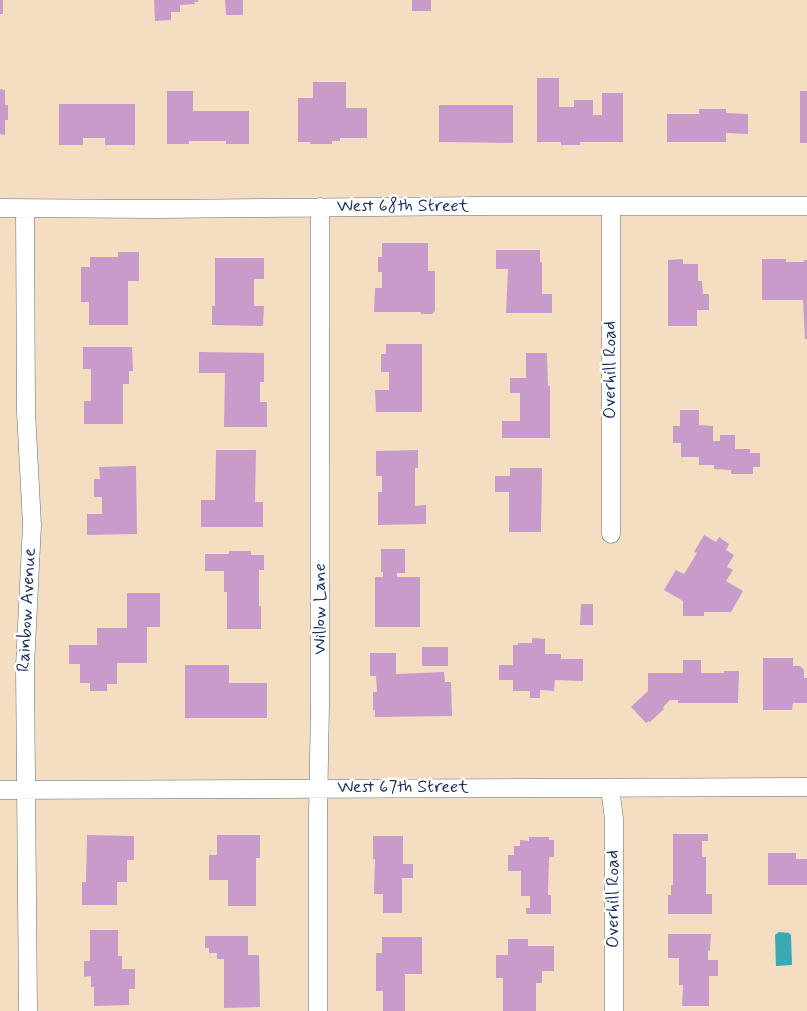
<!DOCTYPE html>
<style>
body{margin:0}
canvas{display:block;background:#f4dec1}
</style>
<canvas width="807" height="1011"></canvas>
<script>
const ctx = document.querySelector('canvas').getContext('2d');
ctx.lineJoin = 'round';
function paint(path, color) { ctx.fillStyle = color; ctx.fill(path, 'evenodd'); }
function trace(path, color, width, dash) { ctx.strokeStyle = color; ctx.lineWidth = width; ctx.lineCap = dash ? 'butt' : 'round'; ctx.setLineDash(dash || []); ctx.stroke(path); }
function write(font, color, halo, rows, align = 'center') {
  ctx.font = font + ' Mynerve,sans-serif'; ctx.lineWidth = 5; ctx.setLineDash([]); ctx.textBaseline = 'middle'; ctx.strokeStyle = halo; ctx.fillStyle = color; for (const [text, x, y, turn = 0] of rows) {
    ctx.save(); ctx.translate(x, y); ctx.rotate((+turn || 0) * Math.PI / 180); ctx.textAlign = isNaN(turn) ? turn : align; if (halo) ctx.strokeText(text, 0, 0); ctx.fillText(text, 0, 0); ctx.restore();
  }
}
const water = new Path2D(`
 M779,932L789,933L791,935L792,965L776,966L775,935Z`);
const building = new Path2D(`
 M0,0H3V14H0Z
 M154,0H198V2H194L195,4L180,5V12H171V20L155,21Z
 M225,0H243V15H226Z
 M412,0H431V11H412Z
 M537,78H559V107H574V100H593V115H602V93H623V142H580V145H561V142H537Z
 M313,82H346V108H367V138H340V141H332V144H310V142H298V98H313Z
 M0,89L5,90V105H8V120H5V135L0,134Z
 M167,91H193V111H249V144H226V141H189V144H167Z
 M800,91H807V143H800Z
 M59,104H135V145H105V138H83V145H59Z
 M439,105H513V143L439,142Z
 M699,109H726V113L748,114V134L726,133V142H667V114H699Z
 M382,243H428V271H435V311L432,314H422L420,312H374L375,288H382V272H378V257H382Z
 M496,250H540V262H542V294H552V313H506L508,269H496Z
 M118,252H139V281H128V325H89V302H81V267H90V257H118Z
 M215,258H264V279H254V306H264L263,326L212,325V306H215Z
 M683,259V264H698V281H702L703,294H709V310H697V326H668V260Z
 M762,259H786V262H804V260H807V339H805L803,300H762Z
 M386,344H422V412H376L375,390H389V372H381V354H386Z
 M83,347H132L133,371H129V384H123V424H84V401H91V369H83Z
 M199,352L264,353V382H260V402H267V427H224L225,373H199Z
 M526,353H547L548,386H550V438H502V421H520V393H510V378H526Z
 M680,410H699V425L713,426V441H720V435H735V449H750V453H760V467H753V474H731V470L714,469V465H699V457H681V443H673V426H680Z
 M216,450H256L255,502H263V527H201V500H215Z
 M418,450V468H415V506L426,505V524L378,525V492H382V476H376V451Z
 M136,466L137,534L87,535V514H102V497H94V479H100L99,467Z
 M510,468H542L541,532H509V492H495V476H510Z
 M704,535L716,542L719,537L729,544L726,550L734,555L727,567L733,570L726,581L743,591L731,612H704V616H683V601L664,590L676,570L684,574L697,553L694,552Z
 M381,549H405V573H397V577H420V627H375V577H383V572H381Z
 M229,551H251V555H264V570H259V606H261V629H227V592H224V571H205V554H229Z
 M127,593H160V627H147V663H117V684H107V691H90V683H80V664H69V645H97V628H127Z
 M581,604H593V625H580Z
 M532,638L545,639V654H561V659H583V681L555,680L554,691L540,690V698H530V691H513V680H499V665H513V645H518V643H532Z
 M422,647H448V666H422Z
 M370,653H396V674L444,672L445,682H451L452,716L375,717V710H373V692H377L376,676H370Z
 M763,658H793V666H800L804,670V678H807V703H793L792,710H763Z
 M683,660H701V673H724V671H739L738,703H678V700H670L663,707L664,709L650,722L649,721L646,723L631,707L648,691V673H683Z
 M185,665H229V683H267V718H185Z
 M673,834H708V841H702V857H706V894H712V914H668V895H671V885H673Z
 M87,835L134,836V860H127V882H117V905H82V882H86Z
 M217,835H260V858H256V906H228V880H209V855H217Z
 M373,836H403V864H413V878H402V913H383V894H374L375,859H373Z
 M529,837H549V840H554V857H549L548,895H551V914H526V908H530V896H521V871H508V855H514V846H520V840L529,841Z
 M768,853H796V859H807V885H768Z
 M90,930H118V956H122V969H135V989H129V1005L94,1006V987H91V976L84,977V961H90Z
 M668,934H711L710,951L708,950V960H718V976H709V1006H682L683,985H679V958H668Z
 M205,936H248V955H259L260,1007L224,1008V959H217V953H209V948H205Z
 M382,937H422V974H405V1011H383V991H376V953H382Z
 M508,939H528V946H554V971H542V983H536V1011H503V978H496V955H508Z`);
const minor = new Path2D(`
 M0,208L155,209L483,206H807
 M25,209L26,412L32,525L25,666L28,1011
 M611,534V207
 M610,788L614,819V1011
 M0,790L807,787
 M318,1011V814L320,705V207`);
const streetNames = [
 ["West 68th Street",403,207],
 ["Overhill Road",611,370,-90],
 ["Willow Lane",321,609,-90],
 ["Rainbow Avenue",28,610,-87],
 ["West 67th Street",403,788],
 ["Overhill Road",614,899,-90]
];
paint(water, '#39aab4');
paint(building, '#c89bcb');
trace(minor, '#676c81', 19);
trace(minor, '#fff', 18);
write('18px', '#1b2f5e', '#fff', streetNames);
</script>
